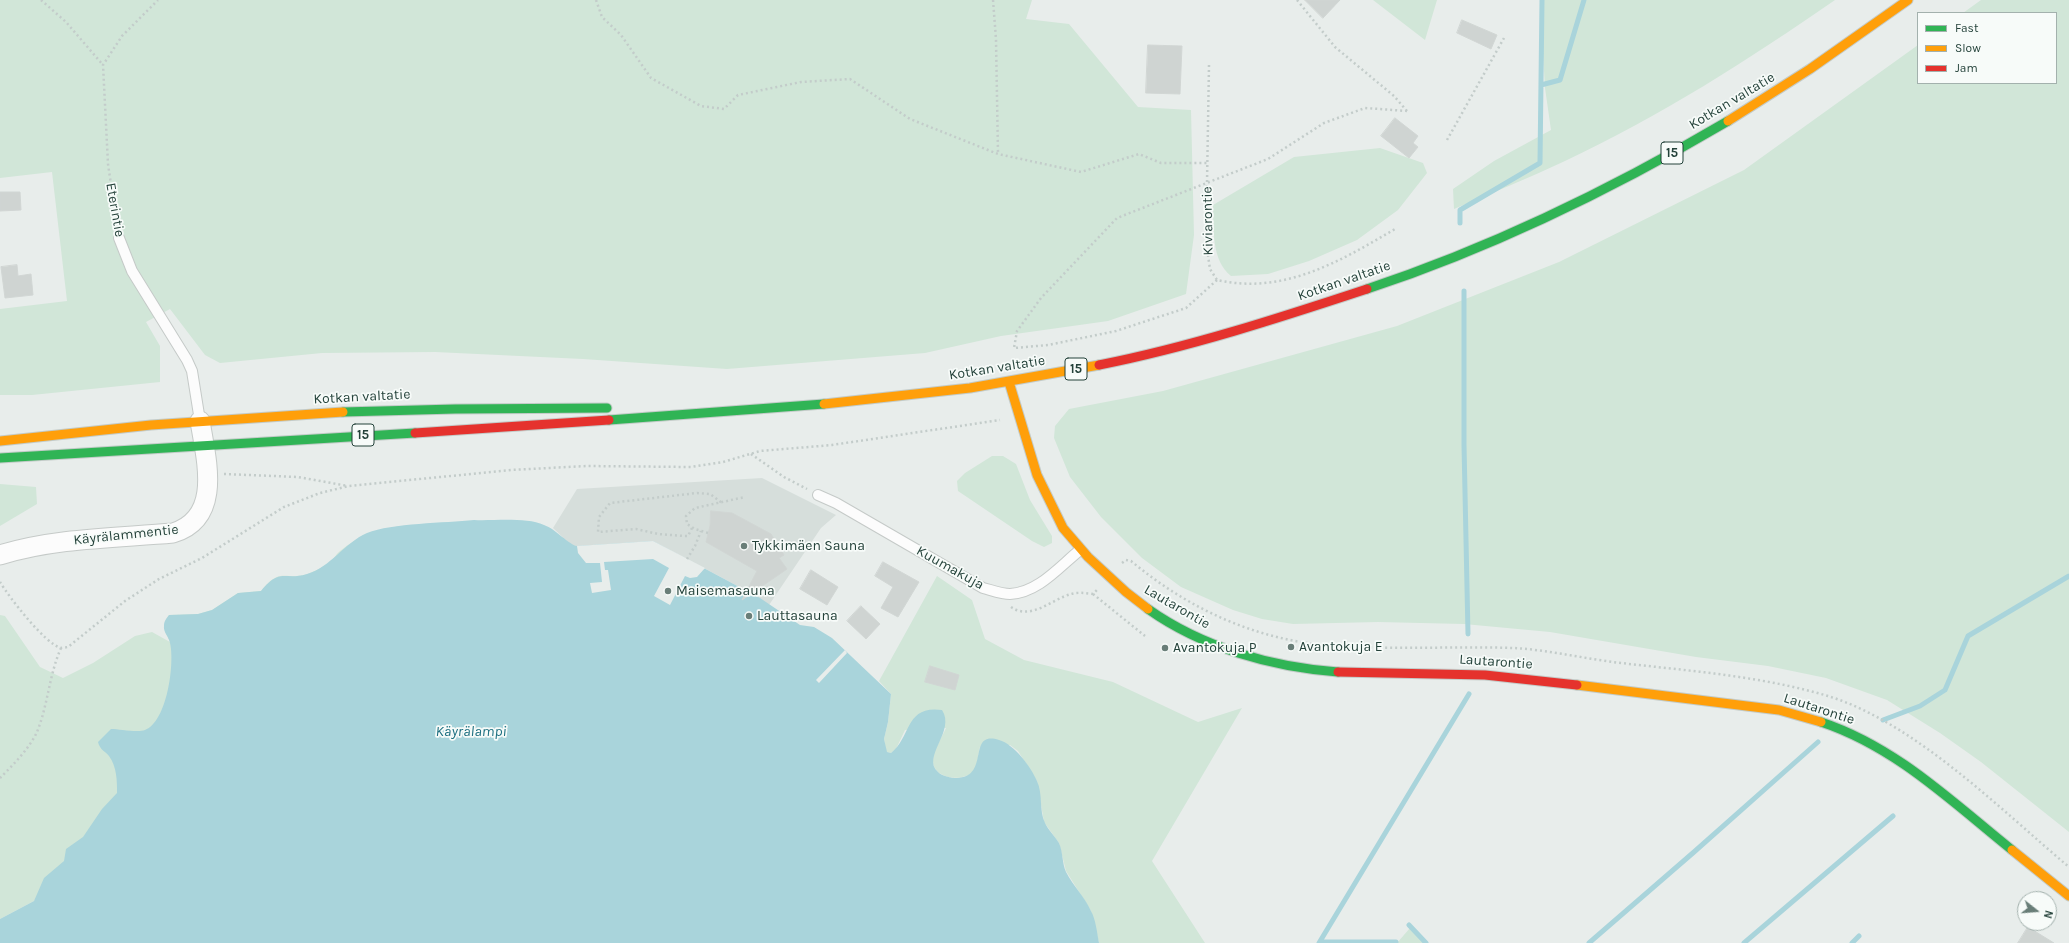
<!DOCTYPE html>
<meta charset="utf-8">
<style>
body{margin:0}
#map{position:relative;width:2069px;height:943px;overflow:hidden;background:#e8edeb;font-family:Karla,sans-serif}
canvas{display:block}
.legend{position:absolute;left:1917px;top:12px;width:140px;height:72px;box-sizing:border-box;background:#f7fbf9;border:1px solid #a3b1ad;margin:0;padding:5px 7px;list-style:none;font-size:12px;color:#24423a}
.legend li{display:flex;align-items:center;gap:8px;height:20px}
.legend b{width:20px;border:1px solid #a3b1ad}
.north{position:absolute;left:2017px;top:891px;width:40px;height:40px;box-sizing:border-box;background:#f7fbf9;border:1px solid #a3b1ad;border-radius:50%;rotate:107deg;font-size:11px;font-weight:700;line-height:16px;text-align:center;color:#24423a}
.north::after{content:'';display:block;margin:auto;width:14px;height:18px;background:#697e78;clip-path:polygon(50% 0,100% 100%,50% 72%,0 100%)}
</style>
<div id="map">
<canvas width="2069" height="943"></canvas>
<ul class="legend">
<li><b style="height:5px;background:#30b455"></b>Fast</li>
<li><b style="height:5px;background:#ff9f0a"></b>Slow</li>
<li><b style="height:5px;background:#e5322d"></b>Jam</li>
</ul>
<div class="north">N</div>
</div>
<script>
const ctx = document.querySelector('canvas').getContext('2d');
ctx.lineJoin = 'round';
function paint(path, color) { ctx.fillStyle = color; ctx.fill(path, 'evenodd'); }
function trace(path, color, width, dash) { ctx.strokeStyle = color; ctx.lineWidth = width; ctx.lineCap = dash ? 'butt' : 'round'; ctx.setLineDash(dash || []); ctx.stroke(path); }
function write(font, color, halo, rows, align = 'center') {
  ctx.font = font + ' Karla,sans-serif'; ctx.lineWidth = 3.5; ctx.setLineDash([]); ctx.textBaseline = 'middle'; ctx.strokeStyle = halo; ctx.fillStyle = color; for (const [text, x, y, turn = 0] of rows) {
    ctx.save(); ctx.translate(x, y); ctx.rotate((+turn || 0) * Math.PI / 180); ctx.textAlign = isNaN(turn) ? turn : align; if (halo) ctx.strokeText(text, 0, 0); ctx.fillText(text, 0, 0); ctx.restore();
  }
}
const built = new Path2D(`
 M762,478L836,515L821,528L769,605L747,591L653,541L577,546H572L553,528L577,489Z`);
const green = new Path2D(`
 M0,0H1032L1026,19L1069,24L1138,107L1191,110L1194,235L1186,294L1108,321L1001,336L925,353L727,369L583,359L435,352L322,353L220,363L205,355L170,309L146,322L160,346V382L32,395H0V309L67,301L52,172L0,178Z
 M1373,0H1437L1425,40Z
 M1540,0H1835C1750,59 1659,117 1565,161C1529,178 1491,193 1454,209L1453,189L1494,161L1551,130L1545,88Z
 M1981,0H2069V832L1981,762L1940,733L1887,700L1826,678L1768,666L1696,657L1550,632L1464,624L1378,622L1293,624L1262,619L1233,610L1181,587L1142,558L1101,517L1070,477L1054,438L1055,426L1069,409L1163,391L1397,326L1559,262L1744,170L1918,45V83H2056V13H1963Z
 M1380,148L1423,163L1427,173L1398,210L1357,240L1309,261L1268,274L1231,276C1211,260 1214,229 1213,205L1294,157Z
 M992,456H1003L1016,464L1030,500L1052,536V543L1044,547L1032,541L958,491L957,481L965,473Z
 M0,484L36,487L37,504L0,526Z
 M399,526L34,901L0,919V615L5,616L40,667L63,678L93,663L135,636L152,632L170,642C166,631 161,626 169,615L198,614L212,610L238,593L261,591C281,566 285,581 308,574C314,571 325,567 330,562C334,559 336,554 340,551C360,535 375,531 399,526Z
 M937,576L972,600L985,639L1024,660L1113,682L1198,722L1242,708L1152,861L1205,943H1099L1091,911L1066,871L1059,843L1044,822L1037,781L1018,751L1010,745L980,747C978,754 978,766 974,771C963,783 932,779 933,760C933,750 942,737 946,728L905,730L896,749L891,753L886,752L884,739L888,722L891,694L879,681Z
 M1410,928L1424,943H1397Z`);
const water = new Path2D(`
 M474,520C494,521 526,517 544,525C556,529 569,545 577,546L653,541L760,598L800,625L814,627L832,638L891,694L888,722L884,739L887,752L891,753C912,736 905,705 942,710C956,731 921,757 938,772C942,776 951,778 957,778C991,777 966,730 999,740C1014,744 1031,767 1037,781C1043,794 1039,811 1045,823C1048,830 1055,836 1059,843C1063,852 1062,863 1066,872C1073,886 1085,897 1091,911C1096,920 1097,933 1099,943H0V919L34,901L44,878L64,861L66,849L83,837L102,809L117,793C117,781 117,767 109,756C105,751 100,750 98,742L111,729C119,729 138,733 145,730C167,722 175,663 170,643C169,637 163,632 164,626C164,621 166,619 169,615L198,614L212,610L238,593L261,591C281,567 284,581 307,574C331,567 344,543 367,533C392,523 445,523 474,520Z`);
const pier = new Path2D(`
 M653,541L705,568L697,577L690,578L685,576L670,605L654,596L669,568L653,559L604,562L605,570H608L611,590L592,593L590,583L602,582L600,563H586L578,553L577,546Z
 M845,650L847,653L819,683L816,680Z`);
const stream = new Path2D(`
 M1541,85L1560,80L1584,0
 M1460,223V210L1540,163L1542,0
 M1464,291V445L1468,634
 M1883,720L1920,706L1945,690L1968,636L2069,576
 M1409,925L1426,943
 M1320,942H1396
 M1319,943L1469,694
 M1589,943L1694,852L1818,742
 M1744,943L1893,816
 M1852,943L1859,936`);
const building = new Path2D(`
 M1305,0H1340L1323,18Z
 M1462,20L1497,35L1491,49L1457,33Z
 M1148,45L1182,46L1180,94L1146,93Z
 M1395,118L1418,136L1413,143L1418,147L1409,158L1381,136Z
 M0,192H20L21,210L0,211Z
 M17,265L18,276L31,274L33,295L5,298L1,267Z
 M711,511L732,513L771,534L784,555L779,558L787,569L742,600L757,571L706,542L710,526Z
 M883,562L919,582L898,617L881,608L893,587L875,576Z
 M811,570L838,587L827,605L800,589Z
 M861,606L880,624L866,639L847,621Z
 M930,666L959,675L955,690L925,682Z
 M2028,927L2054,943H2018Z`);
const path = new Path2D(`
 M41,0L66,22L103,65
 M596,0L602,17L621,35L651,78L701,106L724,109L738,95L801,82L850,79L910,119L998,154L1081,172L1139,154L1161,163H1208
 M993,0L996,39L998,154
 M1297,0L1335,47L1394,96L1407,111
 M1209,65L1206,242L1210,269L1217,280C1283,295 1339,262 1395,229
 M1447,140L1504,38
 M117,225L108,164L103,65L122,36L158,0
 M1217,280L1186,308L1116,331L1048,345L1014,348L1017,331L1041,298L1117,218L1268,159L1324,123L1365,108L1407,111
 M751,454L784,477L807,489
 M224,474L298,477L348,486
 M692,528L688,536H684L658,534L636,529L598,532L599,517L610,503L697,493L710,494L722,503
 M708,533L695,529L687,524L686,516L695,508L745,497
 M687,559L695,546L701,531
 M1122,563L1126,560L1131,561C1190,610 1258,641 1335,646C1395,650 1455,646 1514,648C1549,650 1586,659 1621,663C1690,671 1761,676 1828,696C1915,723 2000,809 2069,867
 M0,582C9,597 45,644 61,648L68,647L125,601L159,579L202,558L284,507L320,493L349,486L511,470L586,466L691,467L723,462L760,451L832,445L1000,420
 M1093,594L1145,636
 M1011,607C1031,621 1052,599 1071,594C1078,592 1085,593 1093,594L1097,590
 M0,778C13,765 29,749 37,732C48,705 49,675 61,648`);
const lane = new Path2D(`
 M119,238L132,271L187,360L192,371L200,421
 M818,495L836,503L983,588C991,590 1002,594 1010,594C1038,593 1060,566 1080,550`);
const street = new Path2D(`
 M0,555C55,538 116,538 173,533C223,518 206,459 200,421`);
const fast = new Path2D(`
 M1367,289C1491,248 1616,187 1728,121
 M343,412L455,409L607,408
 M609,420L824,404
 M0,458L415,433
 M1148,609C1203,648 1272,667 1338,672
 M1821,722C1896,747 1951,801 2012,850`);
const slow = new Path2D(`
 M1728,121L1810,69L1908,0
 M1009,382L1037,475L1063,528L1088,557L1126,592L1148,609
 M824,404L970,388L1099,365
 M0,441L151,425L343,412
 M1577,685L1779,710L1821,722
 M2012,850L2069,896`);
const jam = new Path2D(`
 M1099,365C1190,347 1279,318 1367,289
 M415,433L609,420
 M1338,672L1485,675L1577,685`);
const markers = [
 [744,546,4,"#697e78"],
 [668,591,4,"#697e78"],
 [749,616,4,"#697e78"],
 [1291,647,4,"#697e78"],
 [1165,648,4,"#697e78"]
];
const shields = [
 [1672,153,22],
 [1076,369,22],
 [363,435,22]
];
const shieldNames = [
 ["15",1672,153],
 ["15",1076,369],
 ["15",363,435]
];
const streetNames = [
 ["Kotkan valtatie",1732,101,-31],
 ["Eterintie",115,210,80],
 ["Kiviarontie",1208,221,-91],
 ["Kotkan valtatie",1344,281,-19],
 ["Kotkan valtatie",997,368,-9],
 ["Kotkan valtatie",362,397,-3],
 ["Käyrälammentie",126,535,-6],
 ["Kuumakuja",950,568,29],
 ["Lautarontie",1177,607,30],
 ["Lautarontie",1496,662,4],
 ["Lautarontie",1819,709,18]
];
const poiNames = [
 ["Tykkimäen Sauna",752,546],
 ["Maisemasauna",676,591],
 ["Lauttasauna",757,616],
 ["Avantokuja E",1299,647],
 ["Avantokuja P",1173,648]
];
const waterNames = [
 ["Käyrälampi",471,732]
];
paint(built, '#d6dedb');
paint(green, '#d1e6d8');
paint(water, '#a9d4db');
paint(pier, '#e8edeb');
trace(stream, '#a9d4db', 5);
paint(building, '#cfd4d2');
trace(building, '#d1d6d4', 1);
trace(lane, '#c5cac8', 12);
trace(street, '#c5cac8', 21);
trace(fast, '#c3cbc8', 11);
trace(slow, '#c3cbc8', 11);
trace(jam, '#c3cbc8', 11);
trace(path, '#c3ccca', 2.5, [2, 3]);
trace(lane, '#fcfcfc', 10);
trace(street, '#fcfcfc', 19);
trace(fast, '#30b455', 9);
trace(slow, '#ff9f0a', 9);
trace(jam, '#e5322d', 9);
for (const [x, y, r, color] of markers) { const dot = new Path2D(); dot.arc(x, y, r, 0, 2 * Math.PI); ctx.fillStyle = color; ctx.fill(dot); trace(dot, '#f7fbf9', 1.5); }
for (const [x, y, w] of shields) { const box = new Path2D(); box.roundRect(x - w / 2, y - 11, w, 22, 3); ctx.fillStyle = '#f7fbf9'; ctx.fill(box); trace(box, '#24423a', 1); }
write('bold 13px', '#24423a', null, shieldNames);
write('14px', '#24423a', '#f7fbf9', streetNames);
write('14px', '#24423a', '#f7fbf9', poiNames, 'left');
write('italic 15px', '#1c6f80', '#f7fbf9', waterNames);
</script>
